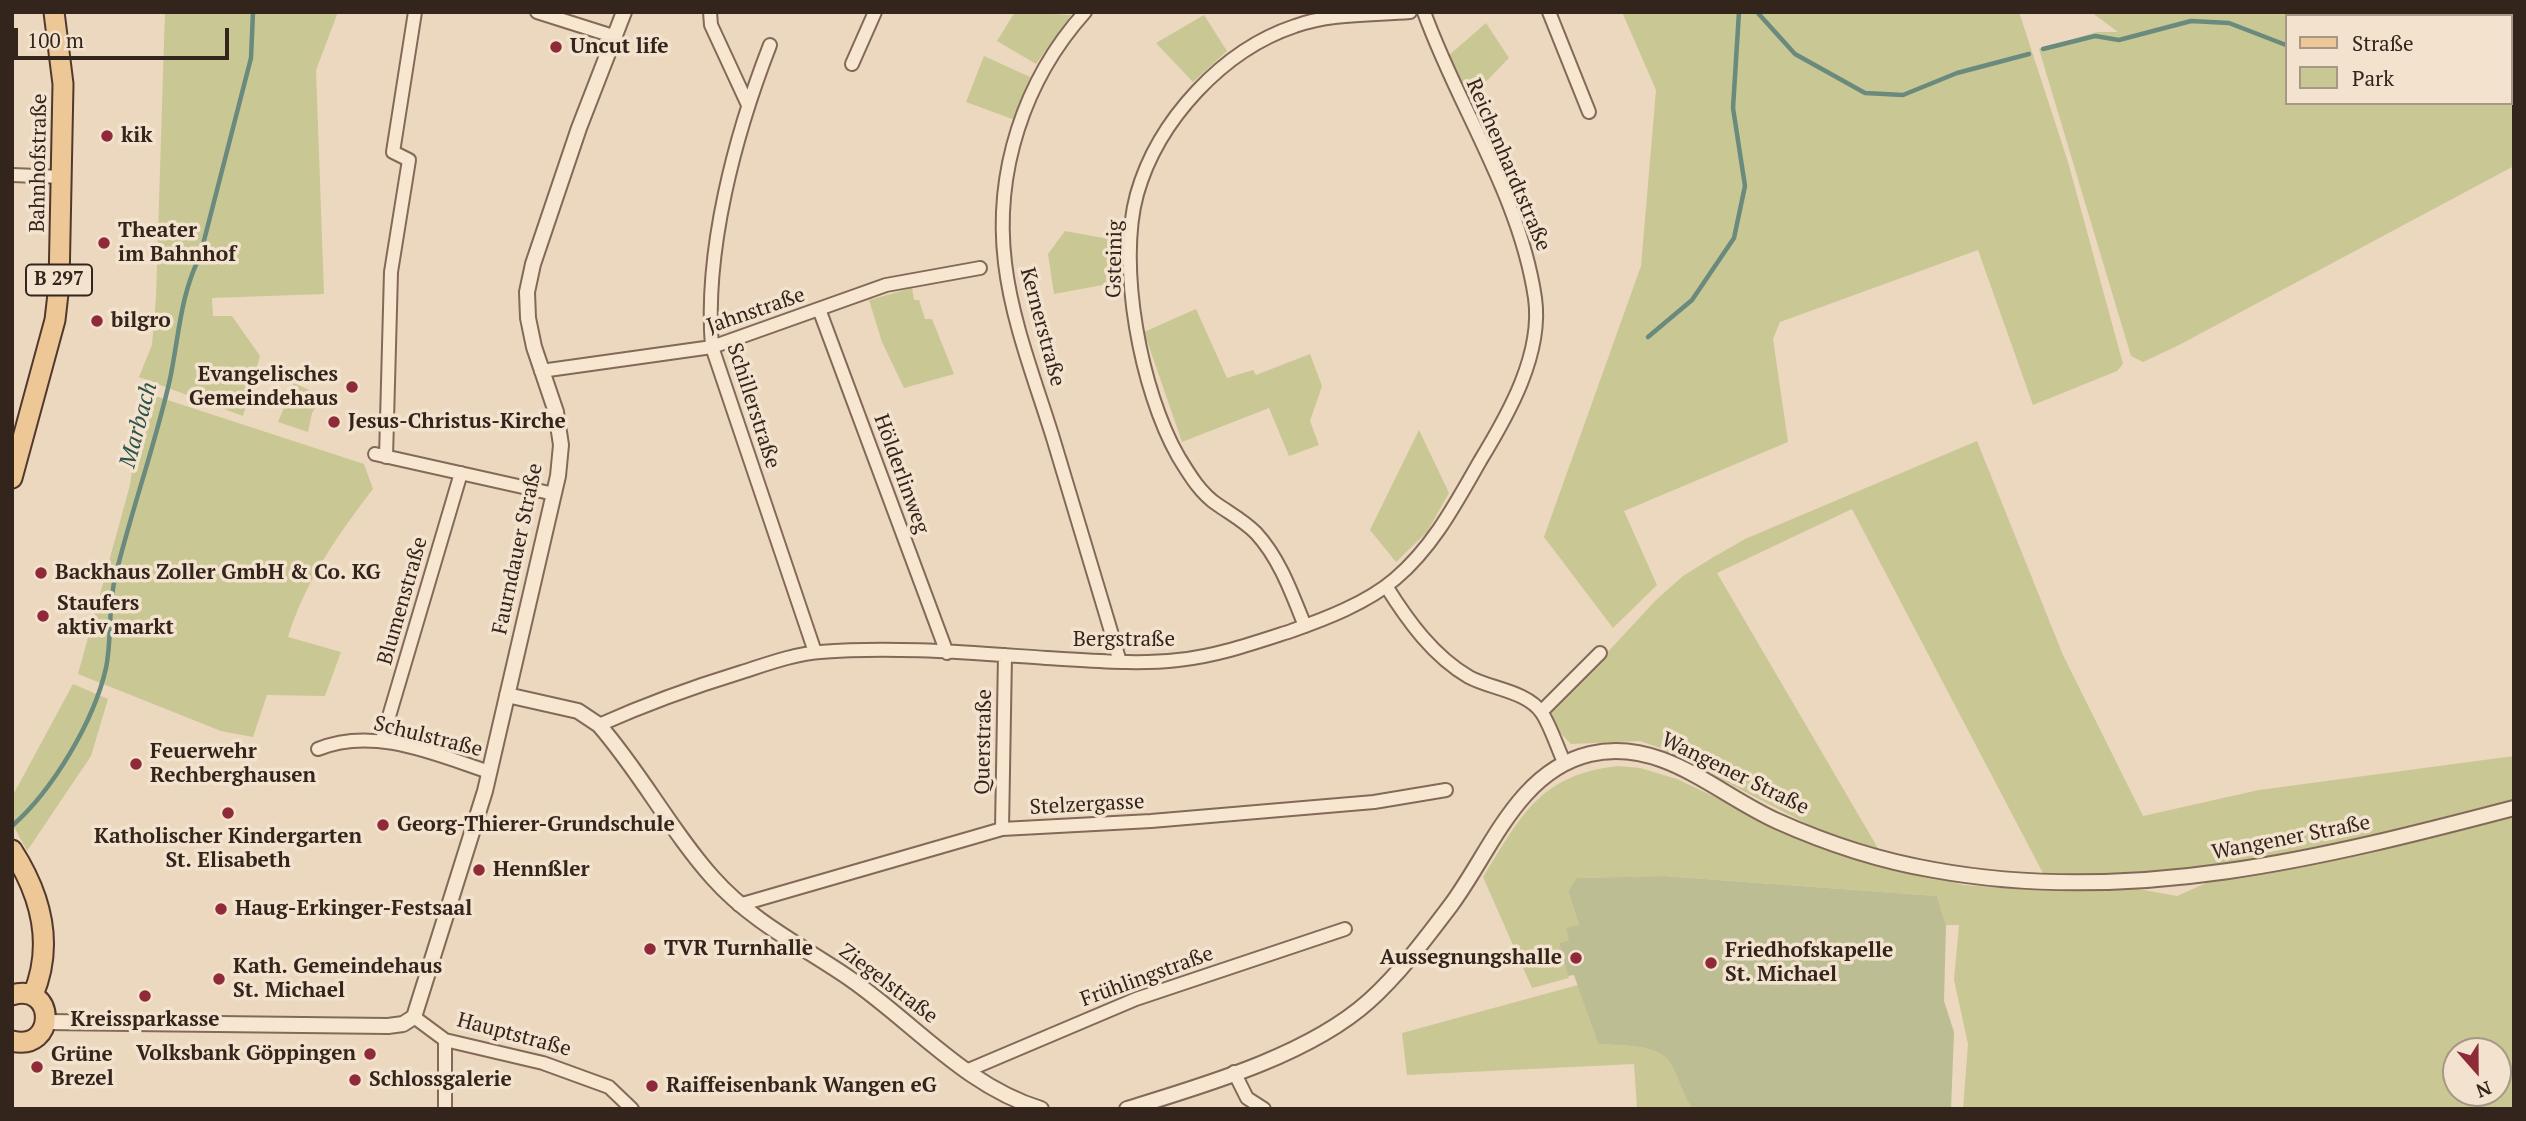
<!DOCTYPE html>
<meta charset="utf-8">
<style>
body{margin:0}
#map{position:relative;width:2526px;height:1121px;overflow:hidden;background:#ebd8bf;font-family:"PT Serif",serif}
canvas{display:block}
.frame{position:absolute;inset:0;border:14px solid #33241c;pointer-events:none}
.legend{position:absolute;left:2285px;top:14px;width:228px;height:91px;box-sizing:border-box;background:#f3e3ce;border:2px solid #a69787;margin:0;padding:9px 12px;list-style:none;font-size:21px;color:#33241c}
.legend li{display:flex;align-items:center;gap:14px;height:35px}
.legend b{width:35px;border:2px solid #a69787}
.north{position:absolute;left:2442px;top:1037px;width:70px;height:70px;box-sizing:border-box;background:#f3e3ce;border:2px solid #a69787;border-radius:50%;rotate:159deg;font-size:19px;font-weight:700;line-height:28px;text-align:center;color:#33241c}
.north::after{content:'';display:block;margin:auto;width:24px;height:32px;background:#8f2b39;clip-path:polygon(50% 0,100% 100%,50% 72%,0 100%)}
.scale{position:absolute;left:14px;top:28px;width:215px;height:32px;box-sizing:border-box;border:4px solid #33241c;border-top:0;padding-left:9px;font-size:21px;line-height:24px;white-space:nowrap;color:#33241c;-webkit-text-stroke:5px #f3e3ce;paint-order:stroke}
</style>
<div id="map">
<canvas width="2526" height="1121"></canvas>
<div class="frame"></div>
<ul class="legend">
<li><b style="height:9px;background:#eec797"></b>Straße</li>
<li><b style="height:19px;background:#c9c794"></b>Park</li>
</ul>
<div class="north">N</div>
<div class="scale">100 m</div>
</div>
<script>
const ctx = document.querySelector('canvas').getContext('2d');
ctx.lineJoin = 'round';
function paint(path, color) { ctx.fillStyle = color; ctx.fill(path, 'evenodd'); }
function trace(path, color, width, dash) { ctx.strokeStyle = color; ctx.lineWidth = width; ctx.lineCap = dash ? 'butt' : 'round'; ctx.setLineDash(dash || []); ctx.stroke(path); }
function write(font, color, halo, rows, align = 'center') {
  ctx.font = font + ' "PT Serif",serif'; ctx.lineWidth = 7; ctx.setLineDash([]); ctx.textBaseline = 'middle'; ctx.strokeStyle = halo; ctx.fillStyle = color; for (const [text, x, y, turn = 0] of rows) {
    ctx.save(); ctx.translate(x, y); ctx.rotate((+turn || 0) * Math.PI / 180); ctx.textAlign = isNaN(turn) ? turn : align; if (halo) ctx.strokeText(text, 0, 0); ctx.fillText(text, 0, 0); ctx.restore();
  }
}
const green = new Path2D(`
 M165,12H338L316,70L324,294L212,298L213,316H232L260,356L243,416L139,377L152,345L156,297Z
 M1015,12L1071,15L1036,64L997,41Z
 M1622,12H2019L2068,162L2123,364L2117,371L2033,405L1978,250L1780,322L1773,339L1788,442L1624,511L1657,585L1613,628L1544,537L1641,266L1656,90Z
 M2091,12H2514V166L2179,345L2143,362L2131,356L2039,49L2097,32H2118ZM2286,16H2510V103H2286Z
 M1204,15L1227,51L1193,82L1156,43Z
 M1486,23L1509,58L1468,100L1448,56Z
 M984,56L1030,77L1015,120L966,102Z
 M1065,231L1120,241L1119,282L1054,294L1048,254Z
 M912,288L914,300H919L925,319H932L954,374L904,388L882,342L869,300Z
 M1196,309L1227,378L1253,370L1256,375L1310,354L1322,386L1310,421L1319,445L1289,456L1269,408L1182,442L1144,332Z
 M294,383L322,396L312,413L308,432L278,422Z
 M143,392L364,464L373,489C338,534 305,582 288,637L341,652L325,696L267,695L253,737L221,731L78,674L130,485Z
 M1419,430L1449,493L1427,532L1396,562L1370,530Z
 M1977,441L2063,655L2143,816L2259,790L2514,756V800C2359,844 2207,878 2045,877L1852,509L1717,573L1879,850L1817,829L1660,748L1640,741L1571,744C1563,736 1552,725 1552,712L1656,600L1683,576L1712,558L1745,539Z
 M73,684L108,699L91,756L27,851L12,823V797Z
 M1618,766L1640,768L1677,779L1815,845L1856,857L1964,885L2047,891L2138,889L2177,896L2211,881L2311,865L2514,816V1109H1963L1968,1044L1954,980L1959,925H1946L1937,896L1664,876L1578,878L1568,891L1579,925L1569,940L1559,943L1569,978L1532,988L1483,877C1522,815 1539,775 1618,766ZM2456,1051H2498V1093H2456Z
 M1578,985L1598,1044C1619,1046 1659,1043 1671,1064C1679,1079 1682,1094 1693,1109H1637L1634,1064L1407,1075L1402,1033Z`);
const cemetery = new Path2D(`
 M1664,876L1937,896L1946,925L1944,1001L1954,1032L1951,1109H1693C1682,1094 1679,1079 1671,1064C1659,1043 1619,1046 1598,1044L1574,975L1568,976L1559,943L1569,940L1566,928L1579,925L1568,891L1577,878Z`);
const stream = new Path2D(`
 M1757,12L1795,54L1865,93L1903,95L1957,73L2029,54
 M2043,49L2095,36L2119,40L2191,21L2229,23L2286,45
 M2510,80L2514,88
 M1648,337L1692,300L1734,238L1745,186L1733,108L1739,12
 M12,826C53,790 94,721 106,668C112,639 108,608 115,578C131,511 155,446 170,379C179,336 180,296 200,256L251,58L253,12`);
const minor = new Path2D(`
 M537,12L616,37
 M710,12L711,25L748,105
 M1085,12C1024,80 994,172 1005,263C1012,322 1035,380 1053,438C1075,512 1098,587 1120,662
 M1549,12L1589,112
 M770,45C735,135 704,251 712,347L815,652
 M852,64L875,12
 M12,175L63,177
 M819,309L947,653
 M541,371L712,347L886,285L980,268
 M375,454L554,494
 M386,457L391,272L409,160L393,152L415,12
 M1386,586C1408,621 1433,656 1469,677C1491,689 1527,691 1542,713C1551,727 1557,747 1564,762
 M1305,626C1292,594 1280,559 1256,533C1244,521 1231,514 1218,505C1200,493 1189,474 1178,456C1141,391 1117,266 1137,194C1158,120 1223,50 1295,26C1330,13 1374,15 1410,12
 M1541,712L1600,653
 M599,725C646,704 693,687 742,672C767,664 794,654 820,652C895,646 972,653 1046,658C1090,660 1134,665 1178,660C1217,656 1254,643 1291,631C1325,619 1367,603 1395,579C1433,547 1456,503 1480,461C1508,415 1543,354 1535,298C1520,196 1458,107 1424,12
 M382,740L461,473
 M318,749C373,726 435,754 489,772
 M1002,829L1005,655
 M739,905L1002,829L1151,821L1374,802L1446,790
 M414,1017L445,1040L543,1063L609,1087L632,1109
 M966,1071L1136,999L1345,929
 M1234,1072L1247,1098L1264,1109
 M445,1109V1040`);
const tertiary = new Path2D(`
 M507,695L578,711L599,725C641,773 671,831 713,878C751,921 802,946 849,978C913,1022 965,1086 1041,1109
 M46,1022L388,1026L403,1024L414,1017L485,791L558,476L561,445L556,412L534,347L528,318L527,292L533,264L579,128L624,12
 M1127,1109C1205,1085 1309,1055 1369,1001C1400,973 1426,938 1451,905C1491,851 1518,771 1590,754C1661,737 1717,794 1777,821C1826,843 1881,861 1934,870C2132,906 2323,858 2514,808`);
const primary = new Path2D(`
 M12,478L55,320L59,285L63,84L54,12
 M12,850C41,895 54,945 33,995
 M12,995C56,982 57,1052 12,1041`);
const markers = [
 [556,47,7,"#8f2b39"],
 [107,136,7,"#8f2b39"],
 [104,243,7,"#8f2b39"],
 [97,321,7,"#8f2b39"],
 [352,387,7,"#8f2b39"],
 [334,422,7,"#8f2b39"],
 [41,573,7,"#8f2b39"],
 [43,616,7,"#8f2b39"],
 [136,764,7,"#8f2b39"],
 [228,813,7,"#8f2b39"],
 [383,825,7,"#8f2b39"],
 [479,870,7,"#8f2b39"],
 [221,909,7,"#8f2b39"],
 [650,949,7,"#8f2b39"],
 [1576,958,7,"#8f2b39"],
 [1711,963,7,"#8f2b39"],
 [219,979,7,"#8f2b39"],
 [145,996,7,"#8f2b39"],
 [370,1054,7,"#8f2b39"],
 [37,1067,7,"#8f2b39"],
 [355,1080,7,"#8f2b39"],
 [652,1086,7,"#8f2b39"]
];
const shields = [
 [59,280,66]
];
const shieldNames = [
 ["B 297",59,280]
];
const poiNames = [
 ["Uncut life",570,47],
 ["kik",121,136],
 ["Theater",118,231],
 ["im Bahnhof",118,255],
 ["bilgro",111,321],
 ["Evangelisches",338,375,"right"],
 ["Gemeindehaus",338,399,"right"],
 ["Jesus-Christus-Kirche",348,422],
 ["Backhaus Zoller GmbH & Co. KG",55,573],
 ["Staufers",57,604],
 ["aktiv markt",57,628],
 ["Feuerwehr",150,752],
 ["Rechberghausen",150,776],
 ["Georg-Thierer-Grundschule",397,825],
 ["Katholischer Kindergarten",228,837,"center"],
 ["St. Elisabeth",228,861,"center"],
 ["Hennßler",493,870],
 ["Haug-Erkinger-Festsaal",235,909],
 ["TVR Turnhalle",664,949],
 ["Friedhofskapelle",1725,951],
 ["St. Michael",1725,975],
 ["Aussegnungshalle",1562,958,"right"],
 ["Kath. Gemeindehaus",233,967],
 ["St. Michael",233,991],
 ["Kreissparkasse",145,1020,"center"],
 ["Volksbank Göppingen",356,1054,"right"],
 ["Grüne",51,1055],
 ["Brezel",51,1079],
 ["Schlossgalerie",369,1080],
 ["Raiffeisenbank Wangen eG",666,1086]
];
const streetNames = [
 ["Bahnhofstraße",39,163,-89],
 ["Reichenhardtstraße",1508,165,67],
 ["Gsteinig",1115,259,-89],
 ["Jahnstraße",756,311,-19],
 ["Kernerstraße",1042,327,75],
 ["Schillerstraße",753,406,72],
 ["Hölderlinweg",901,474,70],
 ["Faurndauer Straße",518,549,-78],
 ["Blumenstraße",403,601,-74],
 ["Bergstraße",1124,640],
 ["Schulstraße",428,737,14],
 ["Querstraße",984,742,-89],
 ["Wangener Straße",1735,774,26],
 ["Stelzergasse",1087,805,-3],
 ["Wangener Straße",2291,838,-11],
 ["Frühlingstraße",1147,977,-20],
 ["Ziegelstraße",888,984,37],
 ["Hauptstraße",514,1035,15]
];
const waterNames = [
 ["Marbach",139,425,-75]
];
paint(green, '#c9c794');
paint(cemetery, '#bdbd93');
trace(stream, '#6a8a7e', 4.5);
trace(minor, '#836958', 16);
trace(tertiary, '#836958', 18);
trace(primary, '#51382d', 23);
trace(minor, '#f7e7d1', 12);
trace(tertiary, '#f7e7d1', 14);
trace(primary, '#eec797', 19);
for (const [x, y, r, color] of markers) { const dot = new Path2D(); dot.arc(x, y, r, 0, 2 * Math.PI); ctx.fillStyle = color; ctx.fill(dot); trace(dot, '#f3e3ce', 2.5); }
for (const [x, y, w] of shields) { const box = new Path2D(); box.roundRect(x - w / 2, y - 15.5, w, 31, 5); ctx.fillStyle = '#f3e3ce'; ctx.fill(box); trace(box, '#33241c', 2); }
write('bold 19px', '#33241c', null, shieldNames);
write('bold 21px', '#33241c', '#f3e3ce', poiNames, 'left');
write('21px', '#33241c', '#f3e3ce', streetNames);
write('italic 23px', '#2c534b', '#f3e3ce', waterNames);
</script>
